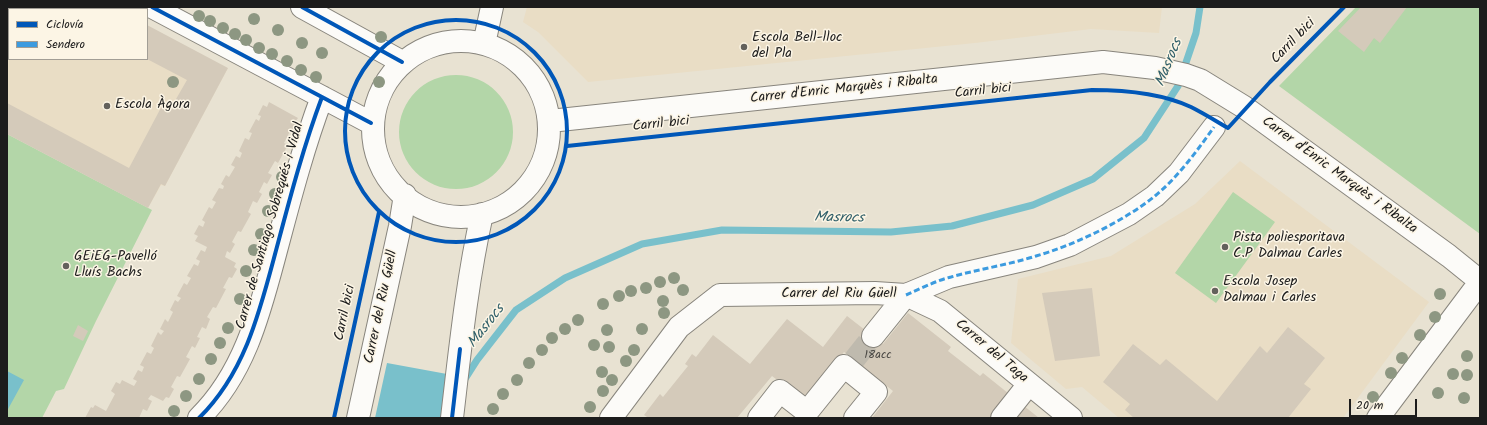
<!DOCTYPE html>
<meta charset="utf-8">
<style>
body{margin:0}
#map{position:relative;width:1487px;height:425px;overflow:hidden;background:#e8e2d2;font-family:Kalam,sans-serif}
canvas{display:block}
.frame{position:absolute;inset:0;border:8px solid #1c1c1c;pointer-events:none}
.legend{position:absolute;left:8px;top:8px;width:140px;height:52px;box-sizing:border-box;background:#fcf5e5;border:1px solid #a29e95;margin:0;padding:5px 7px;list-style:none;font-size:12px;color:#1c1c1c}
.legend li{display:flex;align-items:center;gap:8px;height:20px}
.legend b{width:20px;border:1px solid #a29e95}
.scale{position:absolute;left:1349px;top:399px;width:68px;height:18px;box-sizing:border-box;border:2px solid #1c1c1c;border-top:0;padding-left:5px;font-size:12px;line-height:14px;white-space:nowrap;color:#1c1c1c;-webkit-text-stroke:3px #fcf5e5;paint-order:stroke}
</style>
<div id="map">
<canvas width="1487" height="425"></canvas>
<div class="frame"></div>
<ul class="legend">
<li><b style="height:5px;background:#0057b8"></b>Ciclovía</li>
<li><b style="height:5px;background:#3c9bdf"></b>Sendero</li>
</ul>
<div class="scale">20 m</div>
</div>
<script>
const ctx = document.querySelector('canvas').getContext('2d');
ctx.lineJoin = 'round';
function paint(path, color) { ctx.fillStyle = color; ctx.fill(path, 'evenodd'); }
function trace(path, color, width, dash) { ctx.strokeStyle = color; ctx.lineWidth = width; ctx.lineCap = dash ? 'butt' : 'round'; ctx.setLineDash(dash || []); ctx.stroke(path); }
function write(font, color, halo, rows, align = 'center') {
  ctx.font = font + ' Kalam,sans-serif'; ctx.lineWidth = 3; ctx.setLineDash([]); ctx.textBaseline = 'middle'; ctx.strokeStyle = halo; ctx.fillStyle = color; for (const [text, x, y, turn = 0] of rows) {
    ctx.save(); ctx.translate(x, y); ctx.rotate((+turn || 0) * Math.PI / 180); ctx.textAlign = isNaN(turn) ? turn : align; if (halo) ctx.strokeText(text, 0, 0); ctx.fillText(text, 0, 0); ctx.restore();
  }
}
const built = new Path2D(`
 M7,7H112L116,9H9V59H147L228,68L165,186L161,185L148,208L7,134Z
 M527,7H1162L1159,33L1091,29L975,43L588,82L538,32L523,22Z
 M1240,161L1429,302L1343,418H1119L1082,387L1066,389L1011,343L1018,279L1111,256L1195,204Z`);
const green = new Path2D(`
 M1356,7H1480V234L1279,86Z
 M399 132a57 57 0 1 1 114 0a57 57 0 1 1-114 0Z
 M7,134L152,210L96,321L64,389L56,391L42,418H7Z
 M1233,192L1275,222L1216,303L1175,273Z`);
const water = new Path2D(`
 M387,363L447,374L441,418H375Z
 M7,371L24,380L7,411Z`);
const stream = new Path2D(`
 M463,382L477,360L516,310L565,278L642,244L722,230L891,232L952,226L1033,205L1093,179L1144,138L1178,86L1196,33L1200,7`);
const building = new Path2D(`
 M7,7H35L34,9H9V38L7,37Z
 M75,7H112L116,9H74Z
 M1361,7H1407L1380,43L1374,38L1364,52L1338,31Z
 M147,25L228,68L165,186L161,184L148,208L7,134V103L129,168L164,102L172,106L187,80L147,59Z
 M269,102L298,118L295,122L299,124L294,133L290,131L284,143L288,145L278,163L275,161L268,173L272,175L267,184L264,182L259,192L262,194L257,203L253,201L248,212L251,214L241,232L238,231L232,242L235,244L230,253L227,251L225,257L236,263L234,267L237,269L232,278L229,277L223,288L226,289L216,308L213,307L207,317L210,319L206,329L202,327L197,337L200,338L195,348L192,346L186,357L190,359L180,377L177,376L171,387L174,389L169,398L166,397L163,401L151,395L148,399L152,401L147,411L143,409L139,418H85L91,407L93,408L95,405L106,411L115,394L111,391L116,382L120,384L122,380L134,386L137,381L133,379L138,370L142,372L144,367L140,365L147,352L151,354L154,348L151,346L158,332L161,335L164,331L160,329L165,319L168,322L173,312L170,310L175,300L178,302L181,298L177,296L184,283L187,285L191,278L187,276L194,264L198,266L200,261L196,259L201,250L205,252L207,247L195,241L198,236L194,234L199,225L203,227L205,222L202,220L209,207L212,209L216,202L212,200L219,188L223,189L224,186L221,184L226,175L229,177L235,167L231,165L236,156L240,158L242,153L239,151L245,138L249,140L252,133L249,132L256,119L259,121L261,116L258,115L263,105L267,107Z
 M1092,288L1100,356L1055,361L1042,293Z
 M908,313L951,347L948,351L980,376L983,373L1039,418H872L893,391L844,352L805,401L772,376L737,418H646L647,417L644,415L660,394L663,397L688,366L685,364L692,354L696,357L713,335L750,364L787,319L823,347L847,316L883,344Z
 M78,325L88,331L83,341L73,336Z
 M1288,327L1325,358L1304,384L1311,389L1288,418H1134L1125,410L1130,404L1103,382L1133,344L1160,365L1166,359L1217,401L1260,346L1267,353Z`);
const minorTunnel = new Path2D(`
 M854,360L873,336`);
const minor = new Path2D(`
 M152,7L371,123
 M302,7L402,62
 M373 129a88 88 0 1 1 176 0a88 88 0 1 1-176 0Z
 M484,44L492,7
 M550,121L1103,62L1155,68L1186,75L1200,80L1244,107L1449,256L1480,281
 M906,295L940,311L1071,418
 M873,336L906,295
 M199,418C247,371 261,306 278,243C291,194 304,145 322,97
 M358,418L400,226L405,195
 M452,418C460,350 467,281 482,214
 M611,418L679,327L720,295L875,293L906,295L949,277L1036,257L1070,245L1129,214L1155,196L1179,173L1214,127
 M759,418L780,391L807,412L844,366L876,392L855,418
 M1002,418L1029,384
 M1378,418L1480,282`);
const quiet = new Path2D(`
 M906,295C920,289 935,281 951,277C979,269 1008,265 1036,256C1075,245 1124,221 1155,196C1178,177 1197,151 1214,127`);
const cycleway = new Path2D(`
 M152,7L371,123
 M302,7L402,62
 M345 131a111 111 0 1 1 222 0a111 111 0 1 1-222 0Z
 M567,146L1092,90C1124,90 1161,93 1191,107C1203,113 1216,121 1228,128L1270,82L1344,7
 M199,418C247,371 261,306 278,243C291,194 304,145 322,97
 M334,418L379,212
 M452,418L460,349`);
const trees = [
 [199,16],
 [254,19],
 [210,21],
 [223,28],
 [278,30],
 [235,34],
 [381,37],
 [246,40],
 [302,43],
 [259,48],
 [322,53],
 [272,54],
 [287,61],
 [301,70],
 [316,77],
 [173,82],
 [379,82],
 [282,177],
 [275,194],
 [268,211],
 [261,234],
 [254,250],
 [246,271],
 [674,278],
 [660,282],
 [646,288],
 [683,290],
 [631,291],
 [1440,294],
 [619,296],
 [240,299],
 [663,301],
 [603,304],
 [664,313],
 [1435,317],
 [578,320],
 [228,328],
 [565,329],
 [642,329],
 [607,330],
 [1420,335],
 [552,338],
 [220,343],
 [594,345],
 [609,347],
 [542,350],
 [634,350],
 [1467,356],
 [1402,358],
 [211,359],
 [626,361],
 [529,363],
 [602,372],
 [1391,373],
 [1453,374],
 [1467,375],
 [199,379],
 [517,380],
 [612,380],
 [603,391],
 [1438,393],
 [503,394],
 [186,396],
 [1373,397],
 [1464,398],
 [590,407],
 [493,409],
 [174,411]
];
const markers = [
 [744,47,4,"#63615c"],
 [107,106,4,"#63615c"],
 [1225,247,4,"#63615c"],
 [66,266,4,"#63615c"],
 [1215,291,4,"#63615c"]
];
const numberNames = [
 ["18acc",878,356]
];
const poiNames = [
 ["Escola Bell-lloc",752,39],
 ["del Pla",752,55],
 ["Escola Àgora",115,106],
 ["Pista poliesporitava",1233,239],
 ["C.P Dalmau Carles",1233,255],
 ["GEiEG-Pavelló",74,258],
 ["Lluís Bachs",74,274],
 ["Escola Josep",1223,283],
 ["Dalmau i Carles",1223,299]
];
const streetNames = [
 ["Carril bici",1294,42,-46],
 ["Carrer d'Enric Marquès i Ribalta",844,90,-6],
 ["Carril bici",983,92,-6],
 ["Carril bici",661,125,-6],
 ["Carrer d'Enric Marquès i Ribalta",1339,176,36],
 ["Carrer de Santiago Sobrequés i Vidal",271,226,-74],
 ["Carrer del Riu Güell",839,295],
 ["Carrer del Riu Güell",382,307,-78],
 ["Carril bici",346,313,-78],
 ["Carrer del Taga",991,352,40]
];
const waterNames = [
 ["Masrocs",1170,63,-68],
 ["Masrocs",839,219,1],
 ["Masrocs",487,327,-52]
];
paint(built, '#e9ddc5');
paint(green, '#b3d6a8');
paint(water, '#79c0cb');
trace(stream, '#79c0cb', 7);
paint(building, '#d4caba');
trace(minorTunnel, '#bfbaae', 22, [22, 11]);
trace(minor, '#88857d', 24);
trace(minor, '#fcfbf8', 22);
trace(quiet, '#3c9bdf', 3, [6, 3]);
trace(cycleway, '#0057b8', 4);
ctx.fillStyle = '#8d9782';
for (const [x, y] of trees) { ctx.beginPath(); ctx.arc(x, y, 6, 0, 2 * Math.PI); ctx.fill(); }
for (const [x, y, r, color] of markers) { const dot = new Path2D(); dot.arc(x, y, r, 0, 2 * Math.PI); ctx.fillStyle = color; ctx.fill(dot); trace(dot, '#fcf5e5', 1.5); }
write('12px', '#4a4844', null, numberNames);
write('14px', '#1c1c1c', '#fcf5e5', poiNames, 'left');
write('14px', '#1c1c1c', '#fcf5e5', streetNames);
write('italic 15px', '#305f69', '#fcf5e5', waterNames);
</script>
